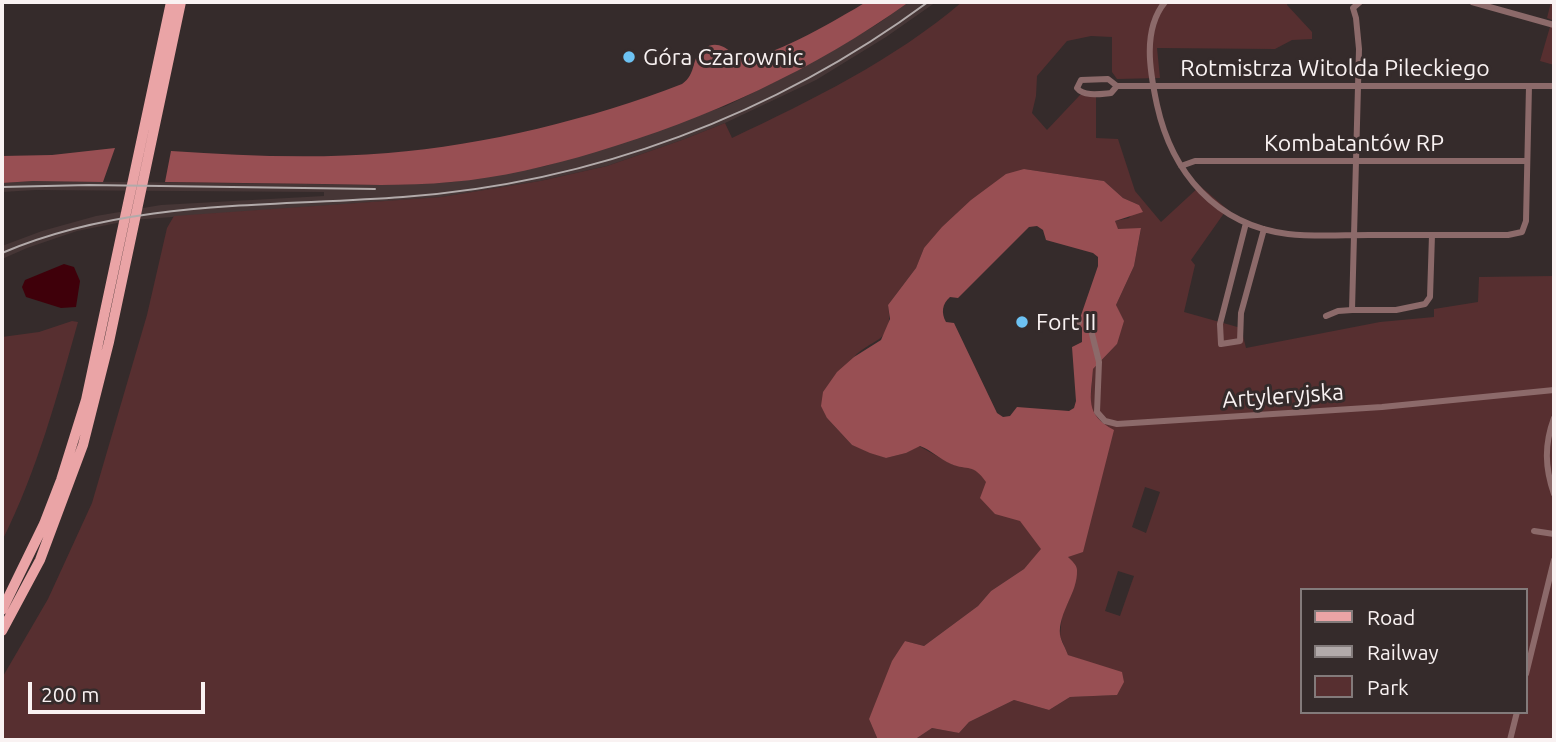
<!DOCTYPE html>
<meta charset="utf-8">
<style>
body{margin:0}
#map{position:relative;width:1556px;height:742px;overflow:hidden;background:#352b2b;font-family:Ubuntu,sans-serif}
canvas{display:block}
.frame{position:absolute;inset:0;border:4px solid #f9f2f2;pointer-events:none}
.legend{position:absolute;left:1300px;top:588px;width:228px;height:126px;box-sizing:border-box;background:#352b2b;border:2px solid #837b7b;margin:0;padding:9px 12px;list-style:none;font-size:21px;color:#f9f2f2}
.legend li{display:flex;align-items:center;gap:14px;height:35px}
.legend b{width:35px;border:2px solid #837b7b}
.scale{position:absolute;left:28px;top:682px;width:177px;height:32px;box-sizing:border-box;border:4px solid #f9f2f2;border-top:0;padding-left:9px;font-size:21px;line-height:24px;white-space:nowrap;color:#f9f2f2;-webkit-text-stroke:5px #352b2b;paint-order:stroke}
</style>
<div id="map">
<canvas width="1556" height="742"></canvas>
<div class="frame"></div>
<ul class="legend">
<li><b style="height:9px;background:#eaa4a6"></b>Road</li>
<li><b style="height:9px;background:#b2aaaa"></b>Railway</li>
<li><b style="height:19px;background:#572f30"></b>Park</li>
</ul>
<div class="scale">200 m</div>
</div>
<script>
const ctx = document.querySelector('canvas').getContext('2d');
ctx.lineJoin = 'round';
function paint(path, color) { ctx.fillStyle = color; ctx.fill(path, 'evenodd'); }
function trace(path, color, width, dash) { ctx.strokeStyle = color; ctx.lineWidth = width; ctx.lineCap = dash ? 'butt' : 'round'; ctx.setLineDash(dash || []); ctx.stroke(path); }
function write(font, color, halo, rows, align = 'center') {
  ctx.font = font + ' Ubuntu,sans-serif'; ctx.lineWidth = 6; ctx.setLineDash([]); ctx.textBaseline = 'middle'; ctx.strokeStyle = halo; ctx.fillStyle = color; for (const [text, x, y, turn = 0] of rows) {
    ctx.save(); ctx.translate(x, y); ctx.rotate((+turn || 0) * Math.PI / 180); ctx.textAlign = isNaN(turn) ? turn : align; if (halo) ctx.strokeText(text, 0, 0); ctx.fillText(text, 0, 0); ctx.restore();
  }
}
const built = new Path2D(`
 M909,2H936L886,37L816,80L725,123L682,140L607,166L540,181L441,197L132,220L77,231L27,248L2,259V246L42,231L96,216L161,205L324,196V192L35,190L2,192V183L33,181L394,185L453,182L546,166L726,106L791,74L876,25Z`);
const green = new Path2D(`
 M962,2H1288L1287,5L1312,32V39L1292,40L1275,49L1157,48L1160,78L1117,79L1112,72V37L1091,36L1067,41L1037,76L1036,96L1032,113L1047,130L1080,95H1096V138L1118,139L1135,191L1161,222L1200,186L1227,209L1191,260L1195,265L1184,312L1241,328L1246,348L1380,322L1434,317V309L1478,302L1479,277L1554,276V740H914L932,728L959,733L969,722L1014,700L1049,710L1070,697L1117,695L1088,662L1068,655L1060,636L1062,615L1070,598L1068,557L1100,422L1090,408L1093,369L1117,344L1116,305L1134,266L1141,229H1117L1115,221L1129,218L1139,205L1123,198L1104,181L1024,169L924,248L916,268L888,305C894,343 874,337 855,356C846,364 833,404 827,418L852,445L886,458L906,453L919,446L953,465L970,467L978,471L1031,533L1042,549L1024,569L991,591L978,606L924,646L905,641L869,719L878,740H2V678L48,599L92,503L147,315L167,228L174,216L441,197L540,181L607,166L682,140L725,123L732,138C812,100 894,60 962,2ZM1145,487L1160,492L1146,533L1132,527ZM1118,571L1134,576L1120,616L1105,611ZM1302,590H1526V712H1302Z
 M1551,2H1554V65L1540,61L1552,20L1547,18Z
 M72,321L78,322C57,397 37,471 2,541V337L39,332Z`);
const forest = new Path2D(`
 M866,2H909C814,70 707,119 596,152C549,166 500,178 451,182C409,186 366,185 324,184C271,183 218,183 165,182L171,151C243,156 316,159 388,153C485,145 592,119 682,84C697,74 691,57 703,49C723,35 732,60 748,58C776,55 840,18 866,2Z
 M115,148L103,182L33,181L2,183V156L52,155Z
 M1024,169L1104,181L1123,198L1139,205L1143,212L1115,221L1118,229L1141,228L1134,266L1116,305L1124,321L1117,344L1093,369C1091,399 1084,414 1114,430L1083,552L1068,557C1072,561 1077,565 1077,570C1078,593 1058,612 1060,635C1061,641 1066,649 1068,655L1122,672L1124,682L1117,695L1070,697L1049,710L1014,700L969,722L959,733L932,728L914,740H878L869,719L892,661L905,641L924,646L978,606L991,591L1024,569L1041,549L1020,521L995,514L980,498L986,482C973,463 968,471 951,464C940,459 931,450 920,446L906,453L886,458L870,453L852,445L827,418L821,406L823,392L837,372L854,357L881,340L890,319L888,305L916,268L924,248L942,227L971,200L1006,174ZM1037,226L1043,230L1046,240L1093,253L1098,257V266L1078,324L1082,328V342L1072,347L1076,401L1074,408L1069,411L1017,407L1010,416L1003,417L997,413L954,323L946,322C941,313 942,304 950,297L958,298L1029,227Z`);
const water = new Path2D(`
 M64,264L74,267L80,281L76,307L61,308L26,297L22,287L25,280Z`);
const minor = new Path2D(`
 M1165,2C1142,30 1150,72 1157,105C1172,173 1216,225 1288,234C1315,237 1342,235 1369,235C1415,235 1462,235 1508,235L1522,232L1526,221L1529,86
 M1360,2L1353,8L1356,18L1359,49L1352,310H1396L1425,304L1430,297L1432,235
 M1472,2L1554,25
 M1117,86L1111,93C1100,94 1084,97 1077,88L1081,80L1108,79L1117,86H1554
 M1181,166L1195,161H1527
 M1246,223L1220,324L1221,344L1240,341L1241,313L1264,229
 M1326,316L1338,311L1352,310
 M1070,318L1079,322
 M1092,334L1099,362L1097,412L1105,421L1117,424L1382,407L1554,390
 M1554,418C1544,445 1545,468 1554,494
 M1534,531L1554,534
 M1526,674L1554,560
 M1510,740L1517,712`);
const primary = new Path2D(`
 M2,610L44,524L61,480L86,400L171,2
 M2,631L40,560L83,445L109,342L181,2`);
const rail = new Path2D(`
 M2,187L89,185L375,189
 M2,253C128,199 269,207 403,197C593,183 775,115 928,2`);
const markers = [
 [629,57,7,"#6dc2f3"],
 [1022,322,7,"#6dc2f3"]
];
const poiNames = [
 ["Góra Czarownic",643,57],
 ["Fort II",1036,322]
];
const streetNames = [
 ["Rotmistrza Witolda Pileckiego",1335,68],
 ["Kombatantów RP",1354,143],
 ["Artyleryjska",1283,396,-4]
];
paint(built, '#463636');
paint(green, '#572f30');
paint(forest, '#984f53');
paint(water, '#3f000a');
trace(minor, '#8c6a6a', 6);
trace(primary, '#eaa4a6', 10);
trace(rail, '#b2aaaa', 2);
for (const [x, y, r, color] of markers) { const dot = new Path2D(); dot.arc(x, y, r, 0, 2 * Math.PI); ctx.fillStyle = color; ctx.fill(dot); trace(dot, '#352b2b', 2.5); }
write('23px', '#f9f2f2', '#352b2b', poiNames, 'left');
write('23px', '#f9f2f2', '#352b2b', streetNames);
</script>
